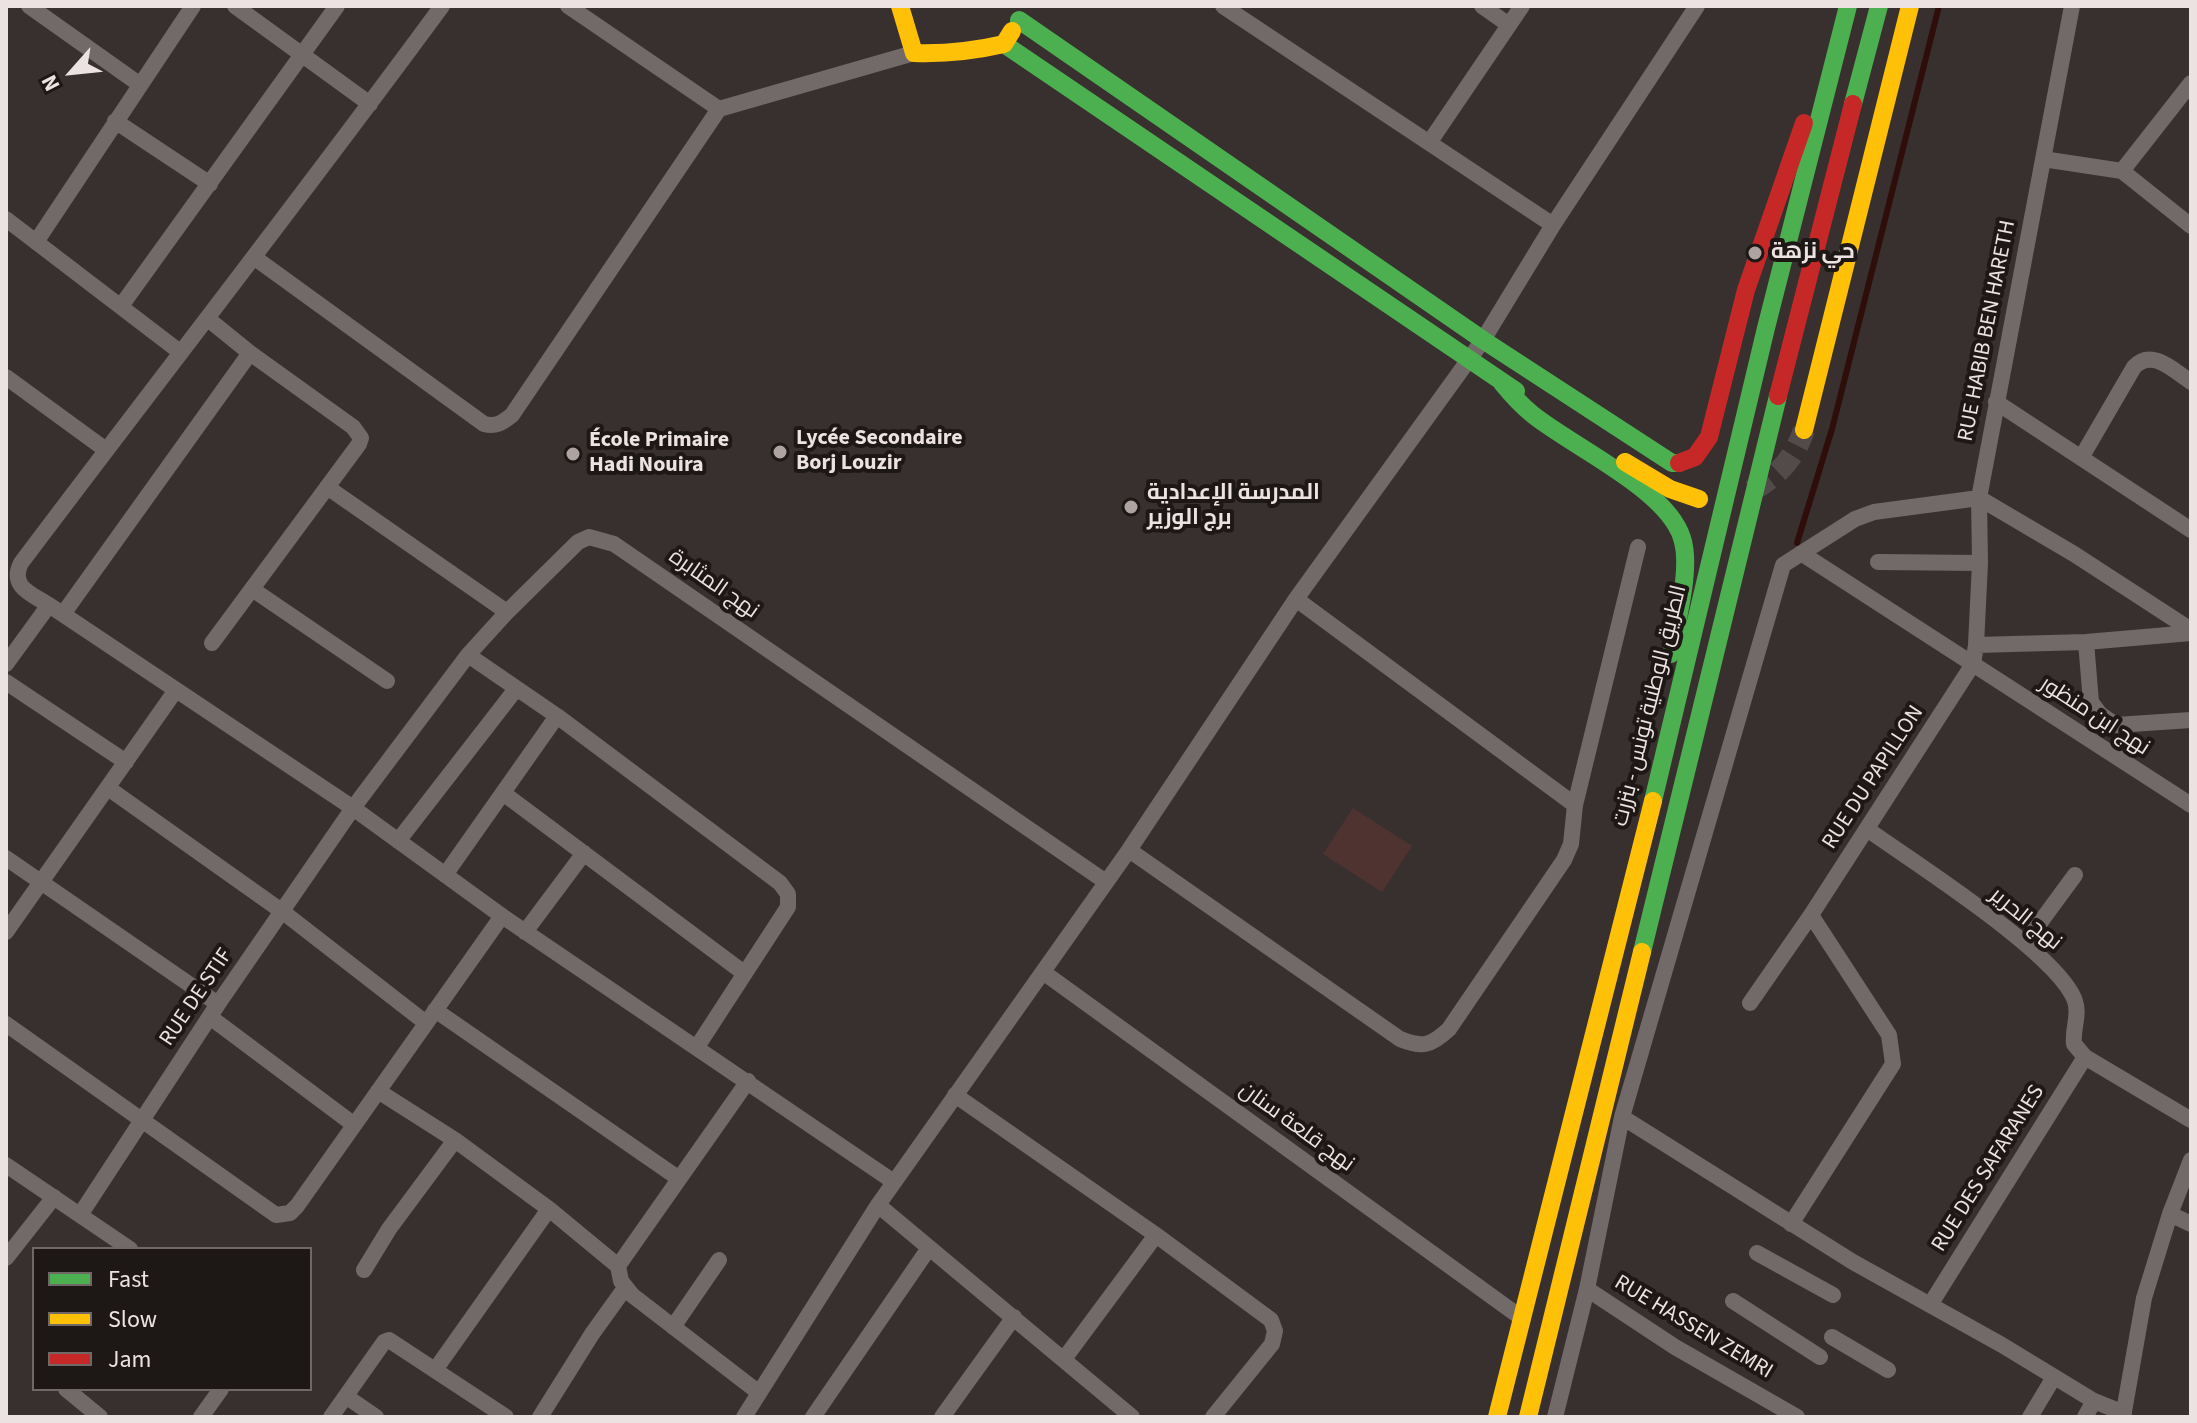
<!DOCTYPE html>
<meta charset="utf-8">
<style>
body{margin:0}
#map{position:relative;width:2197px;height:1423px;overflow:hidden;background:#38302e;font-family:"Source Sans 3",sans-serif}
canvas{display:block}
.frame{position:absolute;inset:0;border:8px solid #ece2e1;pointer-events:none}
.legend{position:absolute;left:32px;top:1247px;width:280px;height:144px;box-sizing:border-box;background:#1d1716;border:2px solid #706867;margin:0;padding:10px 14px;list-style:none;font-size:24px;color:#ece2e1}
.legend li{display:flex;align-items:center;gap:16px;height:40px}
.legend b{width:40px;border:2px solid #706867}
.north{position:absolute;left:32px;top:32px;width:80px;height:80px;-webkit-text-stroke:6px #1d1716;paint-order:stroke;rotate:243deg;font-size:22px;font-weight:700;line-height:32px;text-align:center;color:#ece2e1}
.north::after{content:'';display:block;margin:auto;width:28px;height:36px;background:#ece2e1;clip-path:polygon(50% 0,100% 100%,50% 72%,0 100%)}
</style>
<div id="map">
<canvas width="2197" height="1423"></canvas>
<div class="frame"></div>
<ul class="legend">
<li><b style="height:10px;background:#4caf50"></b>Fast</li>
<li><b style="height:10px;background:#ffc107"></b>Slow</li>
<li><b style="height:10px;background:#c62828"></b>Jam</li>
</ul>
<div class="north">N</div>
</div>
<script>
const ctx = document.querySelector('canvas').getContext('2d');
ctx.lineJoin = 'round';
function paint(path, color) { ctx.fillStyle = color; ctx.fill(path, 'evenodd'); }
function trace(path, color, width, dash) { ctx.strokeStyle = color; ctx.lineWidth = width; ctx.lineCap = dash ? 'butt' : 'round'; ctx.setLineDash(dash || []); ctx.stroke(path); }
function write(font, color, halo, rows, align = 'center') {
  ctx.font = font + ' "Source Sans 3",Cairo,sans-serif'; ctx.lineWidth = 8; ctx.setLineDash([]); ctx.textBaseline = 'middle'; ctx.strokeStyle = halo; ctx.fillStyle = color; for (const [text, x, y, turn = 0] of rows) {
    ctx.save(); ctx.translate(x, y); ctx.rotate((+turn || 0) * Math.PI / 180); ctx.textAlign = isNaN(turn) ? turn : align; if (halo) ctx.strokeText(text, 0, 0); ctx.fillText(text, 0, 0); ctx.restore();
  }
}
const green = new Path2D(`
 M1353,808L1412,846L1382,892L1323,854Z`);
const stream = new Path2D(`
 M1797,543L1832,429L1939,6`);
const secondaryTunnel = new Path2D(`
 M1751,491C1778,476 1794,459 1804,430`);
const street = new Path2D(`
 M29,6L139,84
 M235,6L370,104
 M442,6C304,194 161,377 21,563C9,587 32,594 49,605L353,808L502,916L894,1182
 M568,6L719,109L914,53
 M1223,6L1553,225
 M1482,6L1509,25
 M115,121L210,184
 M1429,143L1522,6
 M2043,159L2122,171L2191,226
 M2122,171L2191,83
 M6,219L180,352
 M36,242L193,6
 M255,258L484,424C496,427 502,423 512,415L719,109
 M121,306L337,6
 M208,319L250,353L353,427L361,438L359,444L212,643
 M6,377L106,450
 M1996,402L2191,530
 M2081,458L2134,367C2152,348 2173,370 2191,382
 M327,487L507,612
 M1979,498L2074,554L2191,630
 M1801,553L2191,805
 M1878,562L1980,563L1979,498
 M252,589L387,681
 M1296,599L1575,805
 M63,614L250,353
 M2086,642L2091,702L2100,714L2116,725L2191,720
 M1976,645L1980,563
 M468,655L557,716L780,883L788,894V907L697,1047
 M6,664L49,605
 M6,682L126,762
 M108,788L283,912L426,1023
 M503,793L744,973
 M1867,829C1913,862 2059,954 2075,1001C2080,1016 2072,1029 2074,1044L2085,1057L2191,1120
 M398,841L516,689
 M1129,850L1400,1039C1422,1048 1431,1046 1449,1029L1564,860L1571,844L1575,805L1638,547
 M6,858L218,1004
 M445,875L557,716
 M6,932L176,690
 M525,932L584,853
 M2025,943L2075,875
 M1043,972L1523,1319
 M1750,1003L1811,915L1973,664L1976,645L2086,642L2191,633
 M435,1010L678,1178
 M210,1017L353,1124
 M6,1024L276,1215L290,1213L297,1206L502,916
 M378,1091L455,1140L549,1209L618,1266L621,1281L632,1295L758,1392
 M955,1095L1156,1235L1271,1320L1275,1331L1272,1344L1213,1417
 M1622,1117L1853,1262L2002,1345L2094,1401L2124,1413
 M6,1165L130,1249
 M878,1205L1132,1417
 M2170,1214L2191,1224
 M80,1215L218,1004L353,808L468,655L507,612L578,542L589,537L614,544L1106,882
 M1791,1224L1893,1064L1889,1035L1811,915
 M1757,1253L1833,1295
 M6,1258L54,1197
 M618,1266L748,1081
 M364,1270L389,1229L455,1140
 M1587,1289L1675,1347L1797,1417
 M1733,1301L1820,1357
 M1930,1305L2085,1057
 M673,1327L719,1260
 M1832,1337L1888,1370
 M1064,1359L1156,1235
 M435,1370L549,1209
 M66,1389L100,1417
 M347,1397L376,1417
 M201,1417L221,1389
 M331,1417L384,1342L389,1340L506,1417
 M540,1417L592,1334L625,1288
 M744,1417L878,1205L1129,850L1296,599L1483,340L1553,225L1697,6
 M813,1417L929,1248
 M942,1417L1014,1317
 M1555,1417L1587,1289L1622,1117L1783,565L1855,519L1874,512L1979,498L2072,6
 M2030,1417L2054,1377
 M2085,1417L2094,1401
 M2123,1417L2144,1298L2170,1214L2191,1160`);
const fast = new Path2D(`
 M1019,20L1483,340L1672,463H1679
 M1004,44L1516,391
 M1853,104L1879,6
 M1502,383C1511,394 1521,405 1532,414C1571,446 1667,489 1682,538C1692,569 1676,622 1671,654
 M1653,801L1766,328L1848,6
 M1642,952L1778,396`);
const slow = new Path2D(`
 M900,6L914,53C945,54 974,51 1004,44L1012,31
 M1804,430L1910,6
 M1625,462L1670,489L1699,499
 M1497,1417L1653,801
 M1528,1417L1642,952`);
const jam = new Path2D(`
 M1778,396L1853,104
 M1679,463L1695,457L1709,437L1746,290L1804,123`);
const markers = [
 [1755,253,8,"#ada4a2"],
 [780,452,8,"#ada4a2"],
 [573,454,8,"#ada4a2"],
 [1131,507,8,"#ada4a2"]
];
const poiNames = [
 ["حي نزهة",1771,253],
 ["Lycée Secondaire",796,439],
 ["Borj Louzir",796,464],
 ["École Primaire",589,441],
 ["Hadi Nouira",589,466],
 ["المدرسة الإعدادية",1147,494],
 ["برج الوزير",1147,519]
];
const streetNames = [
 ["RUE HABIB BEN HARETH",1988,331,-79],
 ["نهج المثابرة",713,585,35],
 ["الطريق الوطنية تونس - بنزرت",1651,706,-76],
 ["نهج ابن منظور",2094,717,33],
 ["RUE DU PAPILLON",1874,778,-57],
 ["نهج الحرير",2025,920,39],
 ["RUE DE STIF",197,998,-56],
 ["نهج قلعة سنان",1296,1128,36],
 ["RUE DES SAFARANES",1989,1169,-58],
 ["RUE HASSEN ZEMRI",1693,1328,31]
];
paint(green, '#4f3331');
trace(stream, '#2f0d0b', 6);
trace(secondaryTunnel, '#534b49', 22, [22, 11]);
trace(street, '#716a69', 16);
trace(fast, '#4caf50', 18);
trace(slow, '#ffc107', 18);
trace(jam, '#c62828', 18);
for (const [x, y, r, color] of markers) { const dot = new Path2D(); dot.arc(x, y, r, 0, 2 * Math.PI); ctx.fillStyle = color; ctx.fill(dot); trace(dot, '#1d1716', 3); }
write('bold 22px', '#ece2e1', '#1d1716', poiNames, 'left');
write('22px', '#ece2e1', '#1d1716', streetNames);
</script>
